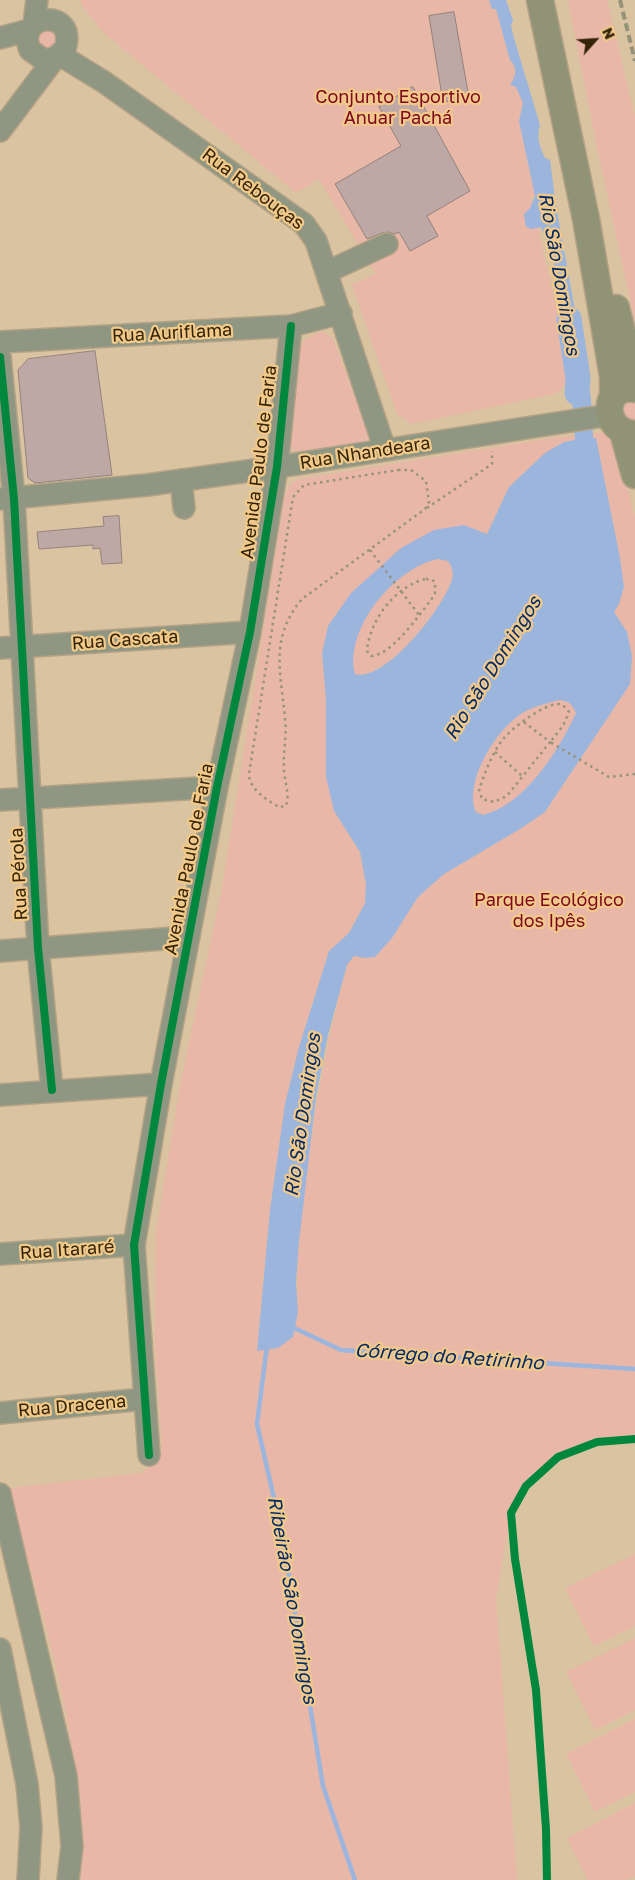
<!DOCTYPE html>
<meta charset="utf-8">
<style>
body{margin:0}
#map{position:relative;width:635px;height:1880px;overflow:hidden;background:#dac3a0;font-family:"Golos Text",sans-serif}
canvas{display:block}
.north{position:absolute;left:570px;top:15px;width:50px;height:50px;-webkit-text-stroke:4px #f2c988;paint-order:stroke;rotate:64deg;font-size:14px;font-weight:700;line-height:20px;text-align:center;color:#342408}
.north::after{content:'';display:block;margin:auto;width:18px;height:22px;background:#342408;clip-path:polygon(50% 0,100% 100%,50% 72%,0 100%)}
</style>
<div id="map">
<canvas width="635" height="1880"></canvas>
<div class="north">N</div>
</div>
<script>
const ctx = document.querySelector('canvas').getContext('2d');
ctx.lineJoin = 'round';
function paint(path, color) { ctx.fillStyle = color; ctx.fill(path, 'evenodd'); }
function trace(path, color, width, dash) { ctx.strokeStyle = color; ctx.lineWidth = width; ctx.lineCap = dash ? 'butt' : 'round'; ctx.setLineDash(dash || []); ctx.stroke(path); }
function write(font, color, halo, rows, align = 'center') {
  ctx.font = font + ' "Golos Text",sans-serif'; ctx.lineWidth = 4.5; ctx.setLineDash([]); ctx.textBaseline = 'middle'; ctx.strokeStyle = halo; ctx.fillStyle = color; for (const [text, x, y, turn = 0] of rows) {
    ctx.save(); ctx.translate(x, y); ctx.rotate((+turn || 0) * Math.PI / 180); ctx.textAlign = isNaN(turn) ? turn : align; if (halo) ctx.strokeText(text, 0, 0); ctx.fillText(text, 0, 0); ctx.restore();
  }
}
const green = new Path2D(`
 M80,0H489L496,8L510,60L515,65L514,79L523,103L519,121L535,196L531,198L563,337L567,381L558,393L412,424L397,414L352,285L376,274L319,179L296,193L103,32L82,6Z
 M568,0H607L635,117V322L597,148Z
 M44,31H53L56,34L58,47L42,53L37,37Z
 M319,332L326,333L333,339L370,436L365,443L297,453L288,445L300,346L305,340Z
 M635,400V422L623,417L622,404L626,401Z
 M595,433H605L618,448L635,519V1441L618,1439L575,1449L541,1472L511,1513L496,1598L517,1880H80C87,1747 42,1615 8,1488L142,1473L162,1451L155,1341L156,1231L180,1086L222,888L285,493L291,483L299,479L552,438ZM596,438L620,558L624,587L619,604L613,612L627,632L632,656L630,684L545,812L520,829L444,874L418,897L405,917L365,958L354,956L347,965C328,1037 316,1101 306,1175C300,1221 295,1266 298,1312L257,1350L270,1210L285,1104L299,1047L329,951L349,933L365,903L366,884L360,852L334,811L322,653L434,530L487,534L509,487L545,453L564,442Z
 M438,559L448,561C452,567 454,572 452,579C445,606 385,683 354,674C344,628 393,568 438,559Z
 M559,700C569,701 572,704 576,713C559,751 525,805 483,815L476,812C463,781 498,725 526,711C536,706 548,703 559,700Z
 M635,1554V1626L594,1646L565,1588Z
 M635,1638V1710L595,1730L566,1672Z
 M635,1719V1792L595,1812L566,1754Z
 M635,1803V1876L626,1880H588L567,1838Z`);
const water = new Path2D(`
 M489,0H506L513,20L511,26L514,38L540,125C536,137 540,147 545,158L550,160L556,206L591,398L593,438H596L620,558L624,587L619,604L614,612L627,632L632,656L630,684L545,812L520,829L444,874L418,897L392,938L375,957L365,958L354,956L347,965L328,1035L316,1097L299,1242L296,1282L298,1312L293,1337L278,1348L257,1351L270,1210L285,1104L299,1047L329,951L349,933L365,903L366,884L360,852L334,811L326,777V699L322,653L328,626L351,593L401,548L434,530L464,525L487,534L509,487L545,453L564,442L575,440L572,400L575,357L559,304L562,296L561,284L541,227L532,229L526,227L524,214L530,208L535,196L519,121L523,103L516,87L510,85C516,76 518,68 510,60L496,9H492ZM438,559L448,561C452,567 454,572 452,579C445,606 385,683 355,674C344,629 394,568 438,559ZM559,700C569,701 572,704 576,713C559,750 525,805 483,815L476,812C463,782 498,725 526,711C536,706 548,703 559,700Z`);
const stream = new Path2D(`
 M290,1326L341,1350L635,1369
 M267,1346L257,1424L282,1533L323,1786L355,1880`);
const river = new Path2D(`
 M569,319L578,378L577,393`);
const building = new Path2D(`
 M454,12L469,98L443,102L429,16Z
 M413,87L470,191L427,216L438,236L410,251L399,232L395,234L389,232L382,233L367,239L335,184L401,146L379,107Z
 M95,351L112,475L35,483L28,478L18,370L28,359Z
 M119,516L122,563L102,564L100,548L93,549V545L39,549L37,532L104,526L103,517Z`);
const path = new Path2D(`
 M398,470H411L426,481L429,502L425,509L302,599C269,638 281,673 285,719C287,736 283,751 284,768C284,780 290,794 286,806L279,807C267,800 249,789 249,774L293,497L304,485Z
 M427,508L492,464V451
 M370,550L419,615
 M426,579H431L435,582V593L431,600C418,616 392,655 371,656L367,651C369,621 396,585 426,579Z
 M524,722L550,742L507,796L494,802L482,799L479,790C485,772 492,753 504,738C513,727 543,705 557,704C563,704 566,708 569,712L563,726L550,742L609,777L635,774
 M495,752L522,776`);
const minor = new Path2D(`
 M34,24L37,0
 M0,38L29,30
 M60,55L104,82L304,224L316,241L385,450
 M0,131L55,58L65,49C78,7 14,13 30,50L44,60L55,58
 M327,272L387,244
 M0,342L291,326L341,313
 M0,357L14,499L38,948L52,1090
 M181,480L184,508
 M0,499L147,485L277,467L609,415
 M0,648L250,632
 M0,800L217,787
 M0,951L189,937
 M0,1095L161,1084
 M0,1254L134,1245
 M0,1413L144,1399
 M149,1455L134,1245L161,1084L217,787L250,632L277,467L291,326
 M0,1494L66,1776L72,1846L68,1880
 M0,1649L27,1784L31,1827L28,1880`);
const major = new Path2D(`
 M540,0L586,219L613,376V396
 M616,308L625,343L635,365
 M635,389C602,383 600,432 635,434
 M623,432L635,475`);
const rail = new Path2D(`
 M620,0L635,61`);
const cycleway = new Path2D(`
 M0,357L14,499L38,948L52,1090
 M149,1455L134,1245L161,1084L217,787L250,632L277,467L291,326
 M547,1880L546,1829L536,1690L515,1559L511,1513L526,1486L558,1457L597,1442L635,1439`);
const parkNames = [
 ["Conjunto Esportivo",398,97],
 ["Anuar Pachá",398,118],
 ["Parque Ecológico",549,900],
 ["dos Ipês",549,921]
];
const streetNames = [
 ["Rua Rebouças",253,189,37],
 ["Rua Auriflama",172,333,-3],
 ["Rua Nhandeara",365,453,-9],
 ["Avenida Paulo de Faria",259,462,-83],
 ["Rua Cascata",125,640,-4],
 ["Avenida Paulo de Faria",189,859,-79],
 ["Rua Pérola",19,874,-93],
 ["Rua Itararé",67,1250,-4],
 ["Rua Dracena",72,1406,-5]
];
const waterNames = [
 ["Rio São Domingos",559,274,80],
 ["Rio São Domingos",493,668,-58],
 ["Rio São Domingos",303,1115,-82],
 ["Córrego do Retirinho",449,1357,4],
 ["Ribeirão São Domingos",292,1600,80]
];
paint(green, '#e8b7a8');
paint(water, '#9cb5dd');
trace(stream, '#9cb5dd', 4.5);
trace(river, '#9cb5dd', 25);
paint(building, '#bda8a6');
trace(building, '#94827b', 1);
trace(minor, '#b4a286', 24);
trace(major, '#b4a286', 29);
trace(path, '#97937d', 2.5, [2.5, 4]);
trace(minor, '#8f9783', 21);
trace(major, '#919376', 26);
trace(rail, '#969179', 4, [8, 4]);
trace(cycleway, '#00873e', 8);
write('18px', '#7d0720', '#f2c988', parkNames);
write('18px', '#342408', '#f2c988', streetNames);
write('italic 19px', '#022b69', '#f2c988', waterNames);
</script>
